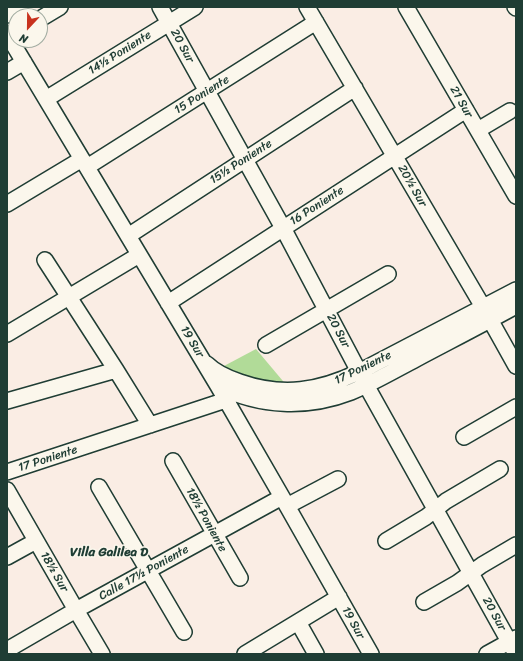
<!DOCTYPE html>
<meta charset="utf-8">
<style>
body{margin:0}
#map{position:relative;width:523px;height:661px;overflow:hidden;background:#faede4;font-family:Sriracha,sans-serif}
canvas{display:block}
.frame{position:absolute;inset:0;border:8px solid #1f3d34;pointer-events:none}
.north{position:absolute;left:8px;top:8px;width:40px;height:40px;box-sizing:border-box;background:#fbf7ec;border:1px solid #a3ada2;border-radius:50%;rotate:202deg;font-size:11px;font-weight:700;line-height:16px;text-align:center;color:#1f3d34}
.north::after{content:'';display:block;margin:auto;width:14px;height:18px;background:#c8321e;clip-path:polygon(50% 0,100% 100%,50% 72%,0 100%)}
</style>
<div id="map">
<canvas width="523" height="661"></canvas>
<div class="frame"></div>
<div class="north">N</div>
</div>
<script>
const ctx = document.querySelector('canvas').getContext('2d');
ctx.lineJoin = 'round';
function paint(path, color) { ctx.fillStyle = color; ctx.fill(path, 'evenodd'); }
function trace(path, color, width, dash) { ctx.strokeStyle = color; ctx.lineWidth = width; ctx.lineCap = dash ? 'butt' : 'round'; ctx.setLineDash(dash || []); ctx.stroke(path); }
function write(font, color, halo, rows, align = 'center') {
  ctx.font = font + ' Sriracha,sans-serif'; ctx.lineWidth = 3; ctx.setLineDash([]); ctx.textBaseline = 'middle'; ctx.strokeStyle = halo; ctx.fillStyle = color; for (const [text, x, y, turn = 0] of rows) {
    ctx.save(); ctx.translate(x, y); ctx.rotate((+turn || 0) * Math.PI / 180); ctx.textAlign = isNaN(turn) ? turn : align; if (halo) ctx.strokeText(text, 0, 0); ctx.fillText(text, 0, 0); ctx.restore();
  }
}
const green = new Path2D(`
 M256,349L293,393L231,374L224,366Z`);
const minor = new Path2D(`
 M160,7L283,228L366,385L516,654
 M307,7L483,307L516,366
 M406,7L516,196
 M515,7L516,8
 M7,15L20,7
 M40,19L60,7
 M7,34L218,386L282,497L371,654
 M7,72L24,62
 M46,99L195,7
 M478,130L510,111
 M87,167L316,22
 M7,204L82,159
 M128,236L355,88
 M45,260L116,370L150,425
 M168,303L466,110
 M7,334L139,255
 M266,345L388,274
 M207,364C216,373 228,378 240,382C283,397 319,391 359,372L516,290
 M218,386C260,407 307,409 351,392C373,383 395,370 416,359C450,341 483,324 516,306
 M7,401L116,370
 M464,437L516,407
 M173,461L240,578
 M7,472L226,400
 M99,487L184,632
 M7,490L76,610L102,654
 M287,506L338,479
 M386,541L426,517L446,501L500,469
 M7,557L36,541
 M424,602L457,583L482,565L516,545
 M298,622L316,654
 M7,650L76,610L282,497
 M245,654L339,597
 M487,654L516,638`);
const streetNames = [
 ["20 Sur",182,46,61],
 ["14½ Poniente",120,53,-32],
 ["15 Poniente",202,95,-32],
 ["21 Sur",461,102,60],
 ["15½ Poniente",241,162,-33],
 ["20½ Sur",412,186,60],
 ["16 Poniente",317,206,-33],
 ["20 Sur",338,331,62],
 ["19 Sur",192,342,59],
 ["17 Poniente",363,368,-26],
 ["17 Poniente",48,459,-18],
 ["18½ Poniente",206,520,61],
 ["18½ Sur",54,572,60],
 ["Calle 17½ Poniente",144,573,-29],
 ["20 Sur",494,614,61],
 ["19 Sur",353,623,61]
];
const neighbourhoodNames = [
 ["Villa Galilea D",109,553]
];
paint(green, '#b1db98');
trace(minor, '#1f3d34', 18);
trace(minor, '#fbf7ec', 15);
write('12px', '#1f3d34', '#fbf7ec', streetNames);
write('bold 13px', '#1f3d34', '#fbf7ec', neighbourhoodNames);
</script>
